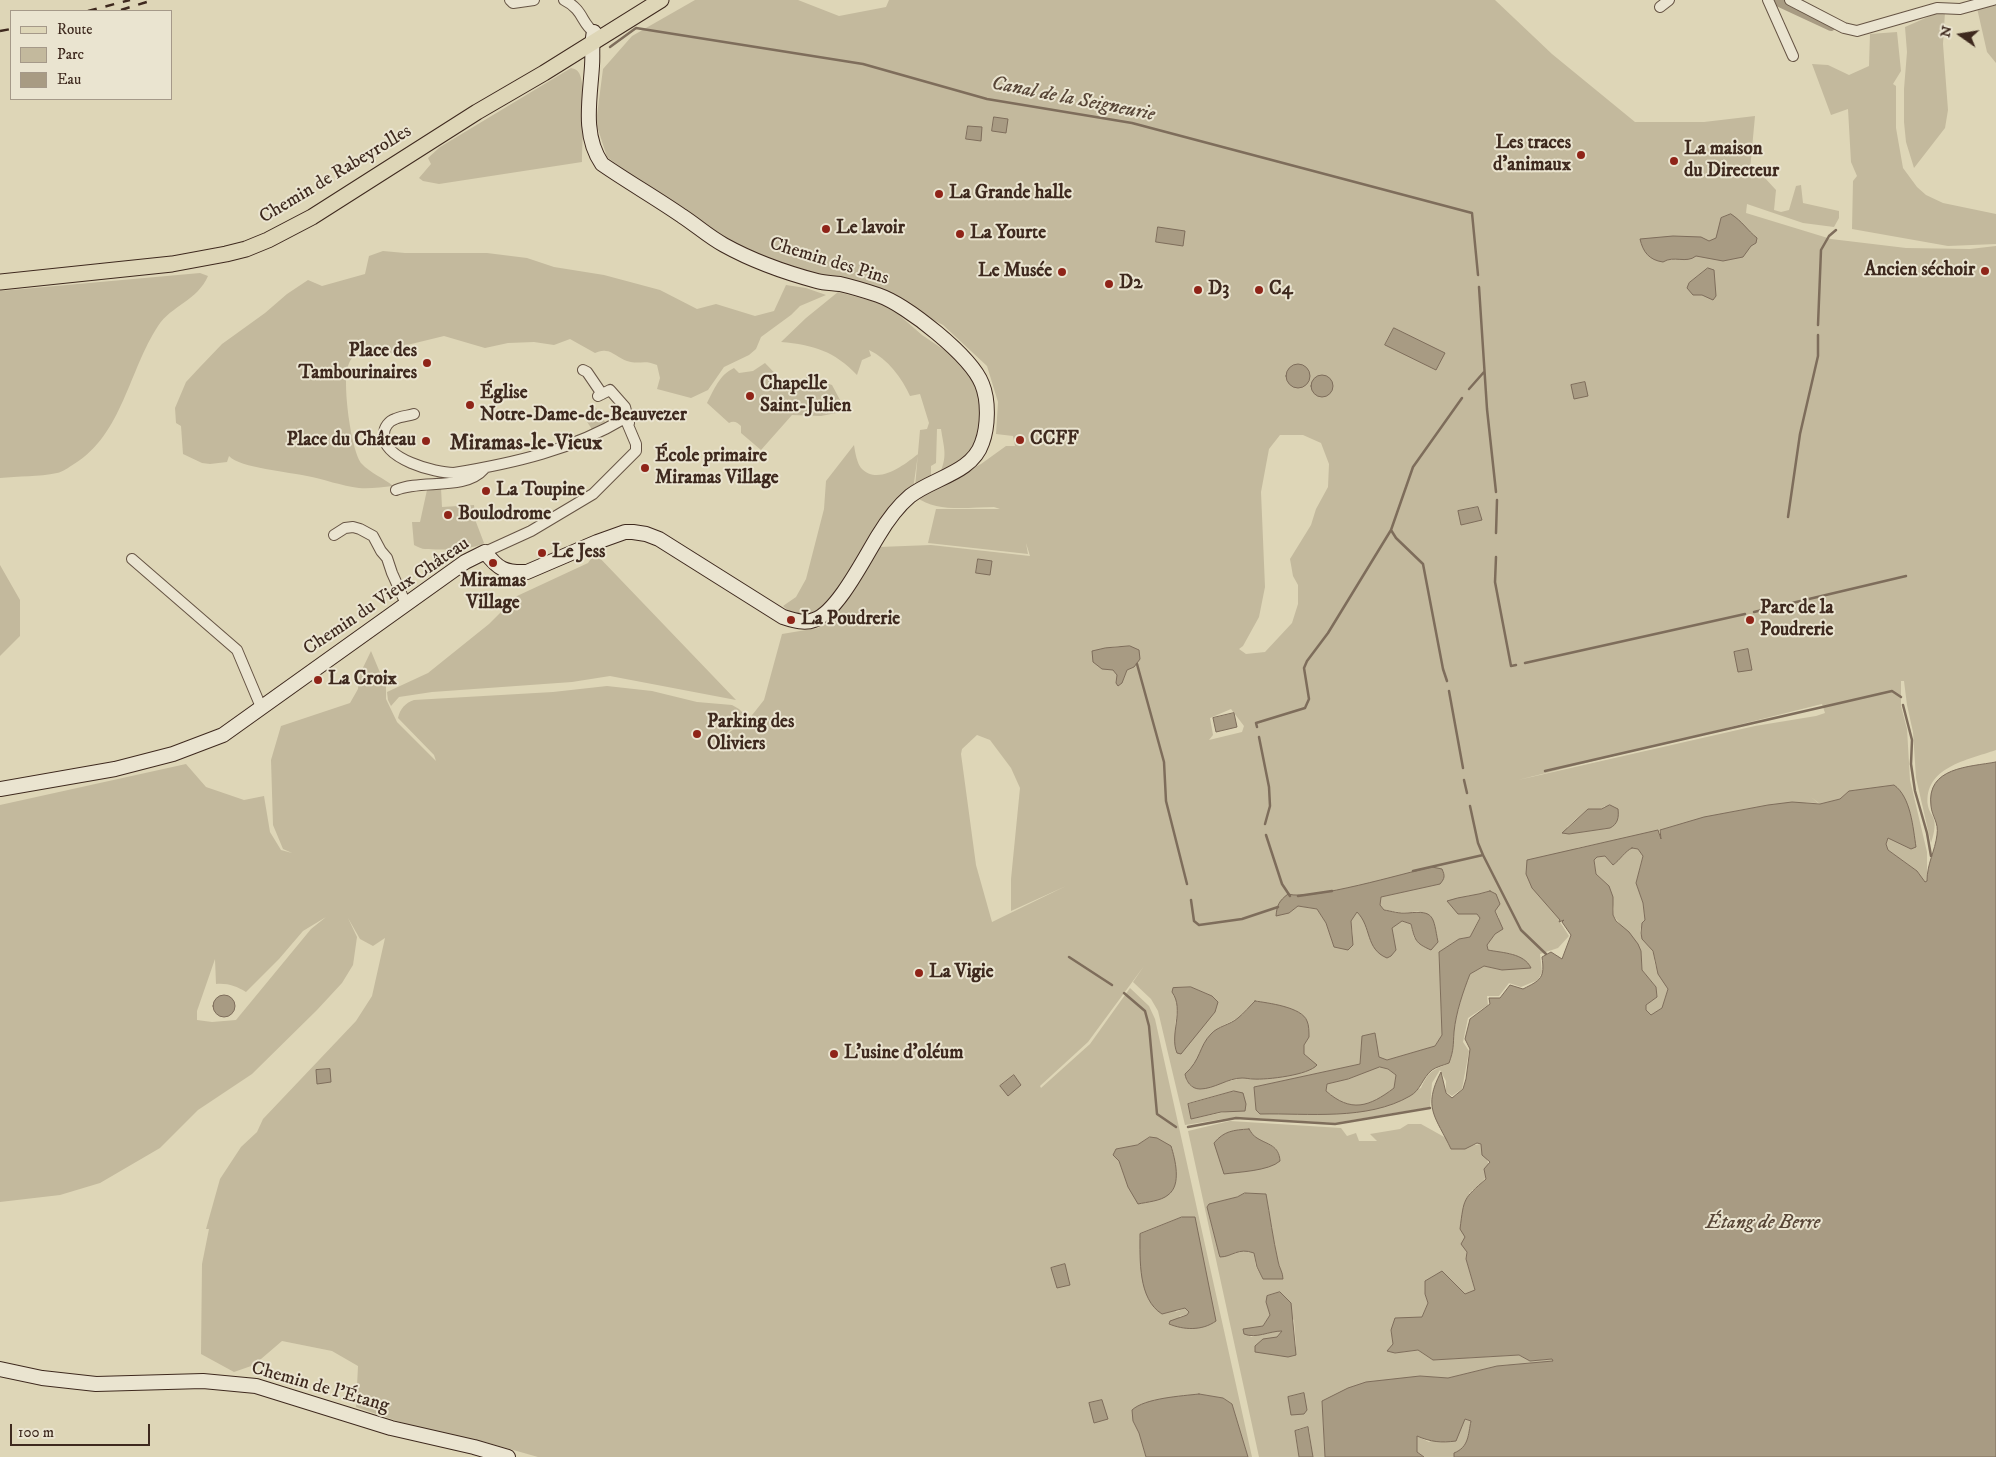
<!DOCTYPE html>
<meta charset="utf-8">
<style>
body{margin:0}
#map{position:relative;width:1996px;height:1457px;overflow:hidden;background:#ded6b7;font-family:"IM FELL DW Pica",serif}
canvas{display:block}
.legend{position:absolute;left:10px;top:10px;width:162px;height:90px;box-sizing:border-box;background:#eae4d0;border:1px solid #a59989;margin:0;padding:6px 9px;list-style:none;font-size:15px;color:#3e291e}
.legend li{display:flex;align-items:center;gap:10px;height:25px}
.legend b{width:25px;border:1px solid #a59989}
.north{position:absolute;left:1936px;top:10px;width:50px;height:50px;-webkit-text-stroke:4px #eae4d0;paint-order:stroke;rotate:283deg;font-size:14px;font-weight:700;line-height:20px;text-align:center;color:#3e291e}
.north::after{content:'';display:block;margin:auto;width:18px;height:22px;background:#3e291e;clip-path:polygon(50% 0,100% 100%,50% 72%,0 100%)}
.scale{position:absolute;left:10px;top:1424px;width:140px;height:22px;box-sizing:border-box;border:2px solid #3e291e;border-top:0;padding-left:6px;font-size:15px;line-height:18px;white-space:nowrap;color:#3e291e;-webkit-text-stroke:4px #eae4d0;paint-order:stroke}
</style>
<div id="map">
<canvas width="1996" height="1457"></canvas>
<ul class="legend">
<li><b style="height:6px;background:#ded6b7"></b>Route</li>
<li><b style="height:14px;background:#c3b99d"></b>Parc</li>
<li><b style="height:14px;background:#a89b83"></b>Eau</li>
</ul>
<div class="north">N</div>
<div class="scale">100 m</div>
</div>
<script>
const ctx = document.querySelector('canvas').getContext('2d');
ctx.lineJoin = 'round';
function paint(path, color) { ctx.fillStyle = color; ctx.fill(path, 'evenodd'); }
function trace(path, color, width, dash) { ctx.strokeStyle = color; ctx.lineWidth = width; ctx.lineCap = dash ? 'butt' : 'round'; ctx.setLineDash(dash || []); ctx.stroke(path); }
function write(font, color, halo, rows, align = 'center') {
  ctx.font = font + ' "IM FELL DW Pica",serif'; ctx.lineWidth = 4; ctx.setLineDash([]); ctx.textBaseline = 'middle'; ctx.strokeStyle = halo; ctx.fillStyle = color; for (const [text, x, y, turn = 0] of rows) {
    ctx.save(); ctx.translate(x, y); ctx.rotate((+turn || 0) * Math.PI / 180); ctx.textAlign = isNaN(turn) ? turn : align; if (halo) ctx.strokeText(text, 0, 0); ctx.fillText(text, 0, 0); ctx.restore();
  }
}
const green = new Path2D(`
 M695,0H798L839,16L886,7L889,0H1495L1552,54L1635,122H1704L1755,116L1750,170L1764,177L1776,190L1774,210L1781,212L1789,210L1796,186L1801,185L1803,203L1839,211V218L1834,227L1803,223L1747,204L1746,213L1831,239L1906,248L1970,249L1996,246V750C1968,760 1923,767 1928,806C1929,812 1933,815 1934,820C1936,826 1933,837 1931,843L1916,778L1913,732L1907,705L1904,681H1901V706L1907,729L1910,780L1927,852V881L1925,883L1917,871L1888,850L1886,844L1888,838L1898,841L1895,785L1849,791L1840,799L1820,804L1811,797L1818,803C1764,801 1711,816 1660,830C1633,837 1604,842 1577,848L1560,922L1569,936L1558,948L1540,954L1542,972L1538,980L1521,987L1509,983L1499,996H1487L1488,1005L1468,1018L1463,1042L1469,1051L1462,1089L1452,1096L1446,1092V1081L1440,1070L1432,1083L1430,1107L1334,1123L1236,1117L1185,1125L1158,1011L1151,999L1133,982L1144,966L1088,1042L1040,1086L1041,1088L1090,1044L1130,988L1149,1006L1155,1019L1252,1457H1248L1232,1404L1223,1398L1199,1394L1133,1421L1139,1433L1146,1457H538L485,1442L429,1432L356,1407L358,1366L332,1351L282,1341L254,1365L234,1372L201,1354L202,1264L209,1229H206L220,1179L241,1147L257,1132L263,1119L356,1021L372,996L385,938L373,946L360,939L348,918L357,937L353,965L342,983L317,1010L252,1074L198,1110L160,1148L100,1183L60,1195L0,1202V805L186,764L206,787L244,800L264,796L270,832L281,850L292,853L283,849L273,825L271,760L281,726L350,703L358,689L359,676L371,651L386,687V699L397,722L436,761L434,755L398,718C400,709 405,703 414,700L553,692L607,686L652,691L697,702L732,705L739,709L747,717L712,744L749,719L764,700L782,634L818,628L837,612L879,547L931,545L1030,556L1026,543L1028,554L928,543L936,509H1000L994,507C969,507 937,513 916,497L981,464L1006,446H1015L1013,436L996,434L998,402L987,366L943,325L877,291L814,276L744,253L707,224L644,185L607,157L596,123L603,69L632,36ZM1280,435H1303L1321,443L1329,464L1328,487L1316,509L1311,525L1290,559L1293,576L1298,585V604L1292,623L1265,652L1246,654L1239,649L1243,646L1259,617L1265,587L1261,492L1269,449ZM1119,646L1134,667L1127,670L1122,683H1116L1117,675L1100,649ZM1822,704L1825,713L1816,716L1755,726L1518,780ZM1231,709L1244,726L1242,732L1209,740L1213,735L1210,718ZM977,735L990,740L1011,768L1020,788L1011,879V911L1066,886L992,922L976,865L961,754L962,749ZM1605,806L1610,828L1569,834L1567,827L1588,809H1601ZM1439,884L1381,897L1380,905L1384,910L1406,913L1418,911L1431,917L1438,942L1414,938L1411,924L1401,921L1392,928L1369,934L1364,919L1357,912L1351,921L1353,936L1334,947L1326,923L1317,909L1298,906L1289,913L1288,895L1295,896L1330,891ZM1489,891L1495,910L1499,918L1495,934L1487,945L1488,950L1512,954L1502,970L1484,966L1470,974C1463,992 1456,1012 1454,1032C1453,1046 1454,1049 1449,1063C1432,1071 1429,1070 1421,1088L1355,1111L1260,1114L1256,1110L1254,1087L1360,1064L1362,1036L1375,1033L1379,1058L1387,1060L1435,1046L1442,1035L1439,952L1459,939L1470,937L1480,917L1477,914H1458L1467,896L1478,895ZM326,917L311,929L236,1020L212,1022L197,1020V1011L215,959L216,984C228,983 236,986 246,992L279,959L303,931ZM1191,987L1212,996L1175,1048C1175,1041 1175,1034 1175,1027C1176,1014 1181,1004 1172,992ZM1255,1001L1289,1008L1307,1040L1304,1045V1054L1309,1059L1255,1079L1241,1078L1199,1089L1192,1087L1186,1080L1199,1057L1205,1042L1218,1028L1238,1018ZM1234,1091L1230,1111L1191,1119L1188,1103ZM1150,1137L1124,1176L1116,1149L1137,1145ZM1182,1217L1192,1329L1179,1316L1187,1315L1189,1312L1185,1308L1176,1312L1140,1234Z
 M1996,2V63L1987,52L1977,8Z
 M1945,12L1943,44L1948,110L1945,128L1914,168L1906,142L1904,122V89L1907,52L1905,27L1937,13Z
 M1897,32L1901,71L1893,84L1896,86V128L1903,168L1917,187L1926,195L1943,203L1996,214V244L1948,246L1852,229L1853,181L1857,176L1851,162L1848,109L1831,115L1812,64L1828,65L1849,75L1869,66L1870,34Z
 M571,68C575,69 578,70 580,75C586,88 582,144 582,162L439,184L423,181L419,178L431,164L428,158L440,147Z
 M383,251L405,253H487L527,258L554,267L604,275L660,290L697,309L716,304L755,316L774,311L786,285L806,288L826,295L800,306L791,315L761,337L756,349L749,355L724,367L708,390L691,398L657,389L660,378L657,365C643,359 640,365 627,361C620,359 612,351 606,351C602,350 598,352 595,353L570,339L554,345L534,342L508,343L485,348L444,336L399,347L393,353L381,354L363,349C356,353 351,357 348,366C342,381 351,452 362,464C369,472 385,479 393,486C382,487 370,489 359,488C342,486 323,479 307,476C290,472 240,468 229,456L227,462L210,464L202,463L183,454L181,426L176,423L175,408L186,382L200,367L222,344L265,313L287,294L308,280L322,286L365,274L369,256Z
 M200,273L208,276C197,301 172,305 158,326C129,370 122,435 74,464C69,467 63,472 57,473C39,477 18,476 0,478V291Z
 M838,292L880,303L899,315L922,335L962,362L979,385L981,421L977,445L969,458L939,475C948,456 944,449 941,429H937L936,463L931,466V478L915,487L920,430L927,429L929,423L920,394L910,396C902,378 888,359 869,350L871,356L862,360L857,375C834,351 814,345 781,342L806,318Z
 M765,363L790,389L807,377L832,385L840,400L836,413L821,416L792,415L761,450L741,433V426C738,423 734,420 729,423L707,403C714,390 719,375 734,368L739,373L753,371Z
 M594,405L607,425L593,431L584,417Z
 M854,445C855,452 857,463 861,468C878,486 904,465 918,454L913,490L827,608C809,618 798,621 783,606L796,597L806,579L824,509L826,481Z
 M441,488L442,507L474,505L476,522L484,543C474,550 439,550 425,549C422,549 418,547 414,545L412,522H420L427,490Z
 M595,553L736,700L610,676L572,682L432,692L399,697L391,706L388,700L387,692L428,673L489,624L517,596L588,563Z
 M0,565L20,600V636L0,656Z
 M1632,848L1638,849L1643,855L1636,883L1643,903L1645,920C1633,936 1647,941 1653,952C1654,955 1654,960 1655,964C1658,973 1663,981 1668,989L1662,1008L1651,1015L1646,1010V1005L1657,997L1656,987L1642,970L1641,951L1613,915L1614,909L1609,886L1596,874L1594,859L1597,857L1605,856L1613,865C1620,860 1624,851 1632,848Z
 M1380,1067L1388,1069L1396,1075L1394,1088C1369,1107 1351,1113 1326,1091L1327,1084L1348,1079Z
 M1230,1121L1341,1128L1347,1136L1356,1133L1359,1141H1377L1370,1134L1400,1129L1408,1124H1421L1446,1138L1451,1149L1481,1144C1493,1170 1492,1175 1469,1193L1466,1259L1475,1291L1465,1294H1425L1428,1303L1422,1317L1391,1330L1395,1353L1418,1350L1433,1360L1519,1355L1530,1361L1553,1359V1362L1497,1366L1448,1378L1420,1376L1322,1401L1325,1457H1313L1309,1429L1307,1427L1298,1429L1295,1434L1299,1457H1259L1188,1131ZM1248,1129C1251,1132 1253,1136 1257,1138C1268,1145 1280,1145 1280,1161L1276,1164L1214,1143C1224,1131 1233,1130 1248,1129ZM1245,1193L1266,1194C1270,1216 1273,1239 1278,1261C1279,1267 1283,1272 1283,1279H1263L1256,1267L1254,1253C1238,1247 1232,1257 1220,1256L1219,1254L1207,1207L1209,1204L1237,1197ZM1266,1302L1294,1320L1296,1347L1277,1338L1282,1331H1274L1251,1337L1244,1329L1263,1326L1270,1315Z
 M1465,1419L1471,1421C1468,1435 1469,1447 1454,1453V1457H1424L1417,1452V1436L1429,1442Z`);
const water = new Path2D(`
 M994,117L1008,119L1006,133L992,131Z
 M968,126L982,127L981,141L966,139Z
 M1731,214C1743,222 1747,230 1757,238L1756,243L1751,246L1743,257L1723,261L1696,256C1686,264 1674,255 1663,262C1649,260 1643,252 1640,239L1673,236L1701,237L1709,241L1716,238L1721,218Z
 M1158,227L1185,231L1183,246L1156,242Z
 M1708,268L1714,270L1716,296L1713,300L1702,295H1693L1687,288L1689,283Z
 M1394,328L1445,353L1436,370L1385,345Z
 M1286 376a12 12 0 1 1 24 0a12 12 0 1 1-24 0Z
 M1311 386a11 11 0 1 1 22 0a11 11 0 1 1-22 0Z
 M1585,382L1588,396L1574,399L1571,385Z
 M1478,507L1482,520L1461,525L1458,511Z
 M978,559L992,561L990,575L976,573Z
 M1130,646L1139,650L1140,659L1134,667L1127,670L1122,683L1118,686L1116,683L1117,675L1113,670L1102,669L1093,662L1092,651L1105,648Z
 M1748,649L1752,670L1738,672L1734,652Z
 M1234,713L1237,727L1216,732L1213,718Z
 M1996,762V1457H1454V1453C1469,1447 1468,1435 1471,1421L1465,1419L1456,1441C1441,1443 1431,1442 1417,1436V1452L1424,1457H1325L1322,1401L1348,1388L1366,1382L1420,1376L1448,1378L1497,1366L1553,1361L1552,1359L1530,1361L1519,1355L1433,1360L1418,1350L1395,1353L1387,1351L1393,1344L1391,1330L1395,1318L1422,1317L1428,1303L1425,1294V1281L1442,1271L1465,1294L1475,1290L1466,1259L1467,1252L1461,1244L1465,1237L1460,1229C1464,1198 1463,1199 1486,1179L1484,1169L1490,1162L1482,1155L1481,1144L1477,1143L1465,1149H1451C1436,1117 1422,1108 1441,1072L1446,1093L1452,1098L1463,1089L1466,1079L1470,1049L1465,1039L1470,1019L1490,1004L1489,998H1500L1510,985L1523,989C1541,980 1545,978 1542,957L1551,952L1562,959L1571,935L1562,922L1564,920L1559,922L1560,920L1532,888L1526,874L1527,860L1658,830L1661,839L1660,830L1704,817L1768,805L1792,802L1820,804L1840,799L1849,791L1894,785C1911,797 1913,828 1916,847L1911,849L1888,838L1886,844L1888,850L1917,871L1925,882L1927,881C1927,864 1935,851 1937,835C1939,822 1932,817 1931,806C1926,767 1969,767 1996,762ZM1632,848L1638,849L1643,856L1636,883L1643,903L1645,920L1642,923L1641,933L1642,939L1653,951L1658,974L1668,989L1662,1008L1651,1015L1646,1010V1005L1657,997L1656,987L1642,970L1641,951L1638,944L1629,932L1616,921L1613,915V897L1609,886L1596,874L1594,860L1597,857L1605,856L1613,865C1620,860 1625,851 1632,848Z
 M1610,805L1618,809C1619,817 1618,824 1610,828L1569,834L1562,833L1588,809H1601Z
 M1432,867L1442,869C1445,876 1445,878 1440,884L1381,897L1380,905L1384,910C1391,911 1400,914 1408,913C1435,910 1433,917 1438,942L1431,950C1415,943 1415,940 1411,924L1402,921L1392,928L1396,950L1391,956L1387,958C1365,949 1372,927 1357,912L1351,921L1353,945L1348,950L1334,947L1326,923L1317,909L1298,906L1289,913L1276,916C1277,905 1279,901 1288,894C1311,901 1404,873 1432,867Z
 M1490,891L1496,894L1500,904L1495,911L1503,929L1495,934L1487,945L1488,950C1503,953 1524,953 1531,968L1502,970L1484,966L1470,974C1463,992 1456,1012 1454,1032C1453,1046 1454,1049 1449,1063C1444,1065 1436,1067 1432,1070C1422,1078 1421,1090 1410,1096C1367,1121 1308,1113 1260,1114L1256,1110L1254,1087L1360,1064L1362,1036L1375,1033L1379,1057L1387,1060L1435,1046L1442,1035L1439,952L1459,939L1470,937L1480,918L1477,914H1458L1447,901C1461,896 1475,896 1490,891ZM1380,1067L1388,1069L1396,1075L1394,1088C1369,1107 1351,1113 1326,1091L1327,1084L1348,1079Z
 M1191,987L1212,996L1218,1002L1215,1012L1181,1054L1177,1053C1169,1034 1185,1010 1172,992L1173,988Z
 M213 1006a11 11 0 1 1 22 0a11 11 0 1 1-22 0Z
 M1255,1001C1268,1003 1302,1007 1307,1021C1309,1025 1309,1032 1309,1037L1304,1045V1054L1317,1065C1309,1075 1267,1080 1253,1079C1250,1079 1246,1078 1242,1078C1228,1078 1214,1089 1200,1089C1191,1089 1186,1081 1185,1074C1201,1060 1199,1046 1211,1034C1218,1026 1230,1025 1238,1018C1244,1013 1250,1006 1255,1001Z
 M330,1069L331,1082L317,1084L316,1070Z
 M1014,1075L1021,1085L1008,1096L1000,1086Z
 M1234,1091L1243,1093L1246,1104L1245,1111L1221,1112L1191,1119L1188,1104Z
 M1249,1129C1251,1132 1253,1136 1257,1138C1268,1145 1279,1145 1280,1161C1269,1171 1238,1172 1224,1174L1214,1143C1224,1131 1233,1130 1249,1129Z
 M1150,1137L1157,1138L1171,1146C1175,1159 1182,1185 1168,1195C1161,1201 1147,1202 1138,1204L1128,1187L1119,1161L1113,1155L1116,1149L1137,1145Z
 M1245,1193L1266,1194C1270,1216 1273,1239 1278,1261C1279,1268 1283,1272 1283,1279H1263L1257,1267L1254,1253C1238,1247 1232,1257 1220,1257L1219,1254L1207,1207L1209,1204L1237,1197Z
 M1182,1217H1195L1216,1321C1202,1331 1184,1330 1169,1324L1170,1321L1187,1315L1189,1312L1185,1308L1162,1314C1138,1299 1140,1260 1140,1234Z
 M1065,1264L1070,1285L1057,1288L1051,1268Z
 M1280,1292L1291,1303L1296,1355L1288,1357L1255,1352V1346L1263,1339L1277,1337L1282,1331C1269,1331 1256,1339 1244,1334L1243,1329L1263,1326L1270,1315L1266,1302L1267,1296Z
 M1304,1393L1307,1410L1304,1414L1291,1415L1288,1397Z
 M1199,1394L1223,1398L1232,1404L1248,1457H1146L1139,1433L1133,1421L1132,1410C1145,1398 1182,1396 1199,1394Z
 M1102,1400L1108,1419L1094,1423L1089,1403Z
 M1308,1427L1313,1457H1299L1295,1431Z`);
const stream = new Path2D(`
 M610,47L636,28L863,64L987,99L1132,123L1472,213L1478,275
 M1479,287L1487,409L1496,492
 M1818,325L1821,250L1829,236L1836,230
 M1469,389L1484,372
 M1788,517L1800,434L1818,356V335
 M1391,530L1396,538L1423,564L1443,669L1447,681
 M1496,533L1497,500
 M1496,557L1495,582L1511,666L1516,665
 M1754,612L1906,576
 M1525,663L1745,614
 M1137,664L1164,762L1166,801L1187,884
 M1449,691L1463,768
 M1903,705L1912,740L1911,764L1915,791L1927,833L1931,856
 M1257,727L1256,723L1305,708L1309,699L1304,668L1307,661L1328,633L1391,530L1413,467L1462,398
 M1259,737L1269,787L1270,806L1265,824
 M1545,771L1892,691L1901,697
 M1464,780L1467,793
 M1470,806L1478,843L1483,855
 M1266,835L1282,884L1290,896
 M1413,871L1483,855L1521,930L1546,954
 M1298,896L1332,891
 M1191,900L1194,921L1199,925L1242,919L1278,907
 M1069,957L1112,985
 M1124,993L1145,1011L1149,1026L1157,1114L1176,1127
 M1188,1127L1236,1118L1335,1124L1430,1108`);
const canal = new Path2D(`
 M1775,0L1831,26`);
const street = new Path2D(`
 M510,0L513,3L534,0
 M564,0C584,10 581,23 594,32L592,36
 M1768,0L1793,56
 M1790,0L1844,28L1857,31L1937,8L1960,9L1993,0
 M1660,7L1669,0
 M583,370L587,372L602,394
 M598,396L610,390L625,407L629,423
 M414,414C408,416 401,416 395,419C389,421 384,427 384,434C382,459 435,473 454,473C514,463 572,450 625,418L636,444V451L593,494L531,531L485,552
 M396,490C421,479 465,491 484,469
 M334,535L345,528L353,527L360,529L373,536L381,551L387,558L392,573L406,604
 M132,559L237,650L261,707`);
const secondary = new Path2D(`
 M0,789L115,769L173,754L223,735L465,562L485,552C498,569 505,573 527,572L597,542L625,532H633L646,534L659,539L783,617C793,620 804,624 814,620C837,613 865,557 878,536C887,521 897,507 910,496C933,478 972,473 982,443C988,427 989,401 982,384C971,356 907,305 878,295C866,291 853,287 840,284C832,283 824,283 817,281C787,273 751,260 724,245C709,237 696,225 682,216C656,198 628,182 602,164C582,135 590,99 592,66C593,54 591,44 594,32
 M0,1369L42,1378L96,1384L203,1381L256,1386L391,1428L474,1447L508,1457`);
const primary = new Path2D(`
 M0,282L172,264L226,254L246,249L268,240L312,217L477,112L544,73L661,0`);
const rail = new Path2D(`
 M121,10L153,0
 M88,11L130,0
 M0,31L11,29`);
const markers = [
 [1581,155,5,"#8f2418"],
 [1674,161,5,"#8f2418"],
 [939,194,5,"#8f2418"],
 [826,229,5,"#8f2418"],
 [960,234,5,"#8f2418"],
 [1985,271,5,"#8f2418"],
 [1062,272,5,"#8f2418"],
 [1109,284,5,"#8f2418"],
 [1198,290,5,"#8f2418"],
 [1259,290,5,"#8f2418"],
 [427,363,5,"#8f2418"],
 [750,396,5,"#8f2418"],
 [470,405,5,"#8f2418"],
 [1020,440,5,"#8f2418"],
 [426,441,5,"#8f2418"],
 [645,468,5,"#8f2418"],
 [486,491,5,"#8f2418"],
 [448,515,5,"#8f2418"],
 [542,553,5,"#8f2418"],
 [493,563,5,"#8f2418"],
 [791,620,5,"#8f2418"],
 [1750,620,5,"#8f2418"],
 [318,680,5,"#8f2418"],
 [697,734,5,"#8f2418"],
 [919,973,5,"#8f2418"],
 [834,1054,5,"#8f2418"]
];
const poiNames = [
 ["Les traces",1571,144,"right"],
 ["d'animaux",1571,166,"right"],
 ["La maison",1684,150],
 ["du Directeur",1684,172],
 ["La Grande halle",949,194],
 ["Le lavoir",836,229],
 ["La Yourte",970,234],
 ["Ancien séchoir",1975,271,"right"],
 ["Le Musée",1052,272,"right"],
 ["D2",1119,284],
 ["D3",1208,290],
 ["C4",1269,290],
 ["Place des",417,352,"right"],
 ["Tambourinaires",417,374,"right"],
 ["Chapelle",760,385],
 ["Saint-Julien",760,407],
 ["Église",480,394],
 ["Notre-Dame-de-Beauvezer",480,416],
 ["CCFF",1030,440],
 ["Place du Château",416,441,"right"],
 ["École primaire",655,457],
 ["Miramas Village",655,479],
 ["La Toupine",496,491],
 ["Boulodrome",458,515],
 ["Le Jess",552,553],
 ["Miramas",493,582,"center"],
 ["Village",493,604,"center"],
 ["Parc de la",1760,609],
 ["Poudrerie",1760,631],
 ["La Poudrerie",801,620],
 ["La Croix",328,680],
 ["Parking des",707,723],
 ["Oliviers",707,745],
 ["La Vigie",929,973],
 ["L'usine d'oléum",844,1054]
];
const streetNames = [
 ["Chemin de Rabeyrolles",336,175,-31],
 ["Chemin des Pins",829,262,17],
 ["Chemin du Vieux Château",387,597,-34],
 ["Chemin de l’Étang",320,1388,16]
];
const waterNames = [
 ["Canal de la Seigneurie",1073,100,11],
 ["Étang de Berre",1763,1224]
];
const quarterNames = [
 ["Miramas-le-Vieux",526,445]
];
paint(green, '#c3b99d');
paint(water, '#a89b83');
trace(water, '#7e6d5b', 1);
trace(stream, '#7e6d5b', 2.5);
trace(canal, '#a89b83', 10);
trace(street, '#665444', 12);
trace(secondary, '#3e291e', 16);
trace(primary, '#3e291e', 17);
trace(street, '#eae4d0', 10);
trace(secondary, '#eae4d0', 14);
trace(primary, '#ded6b7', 15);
trace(rail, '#3e291e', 2.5, [9, 9]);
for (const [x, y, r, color] of markers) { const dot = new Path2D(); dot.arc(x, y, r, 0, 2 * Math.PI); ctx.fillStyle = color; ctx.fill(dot); trace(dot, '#eae4d0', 2); }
write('bold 19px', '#3e291e', '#eae4d0', poiNames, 'left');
write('19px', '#3e291e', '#eae4d0', streetNames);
write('italic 20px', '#584637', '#eae4d0', waterNames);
write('bold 21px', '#3e291e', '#eae4d0', quarterNames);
</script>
